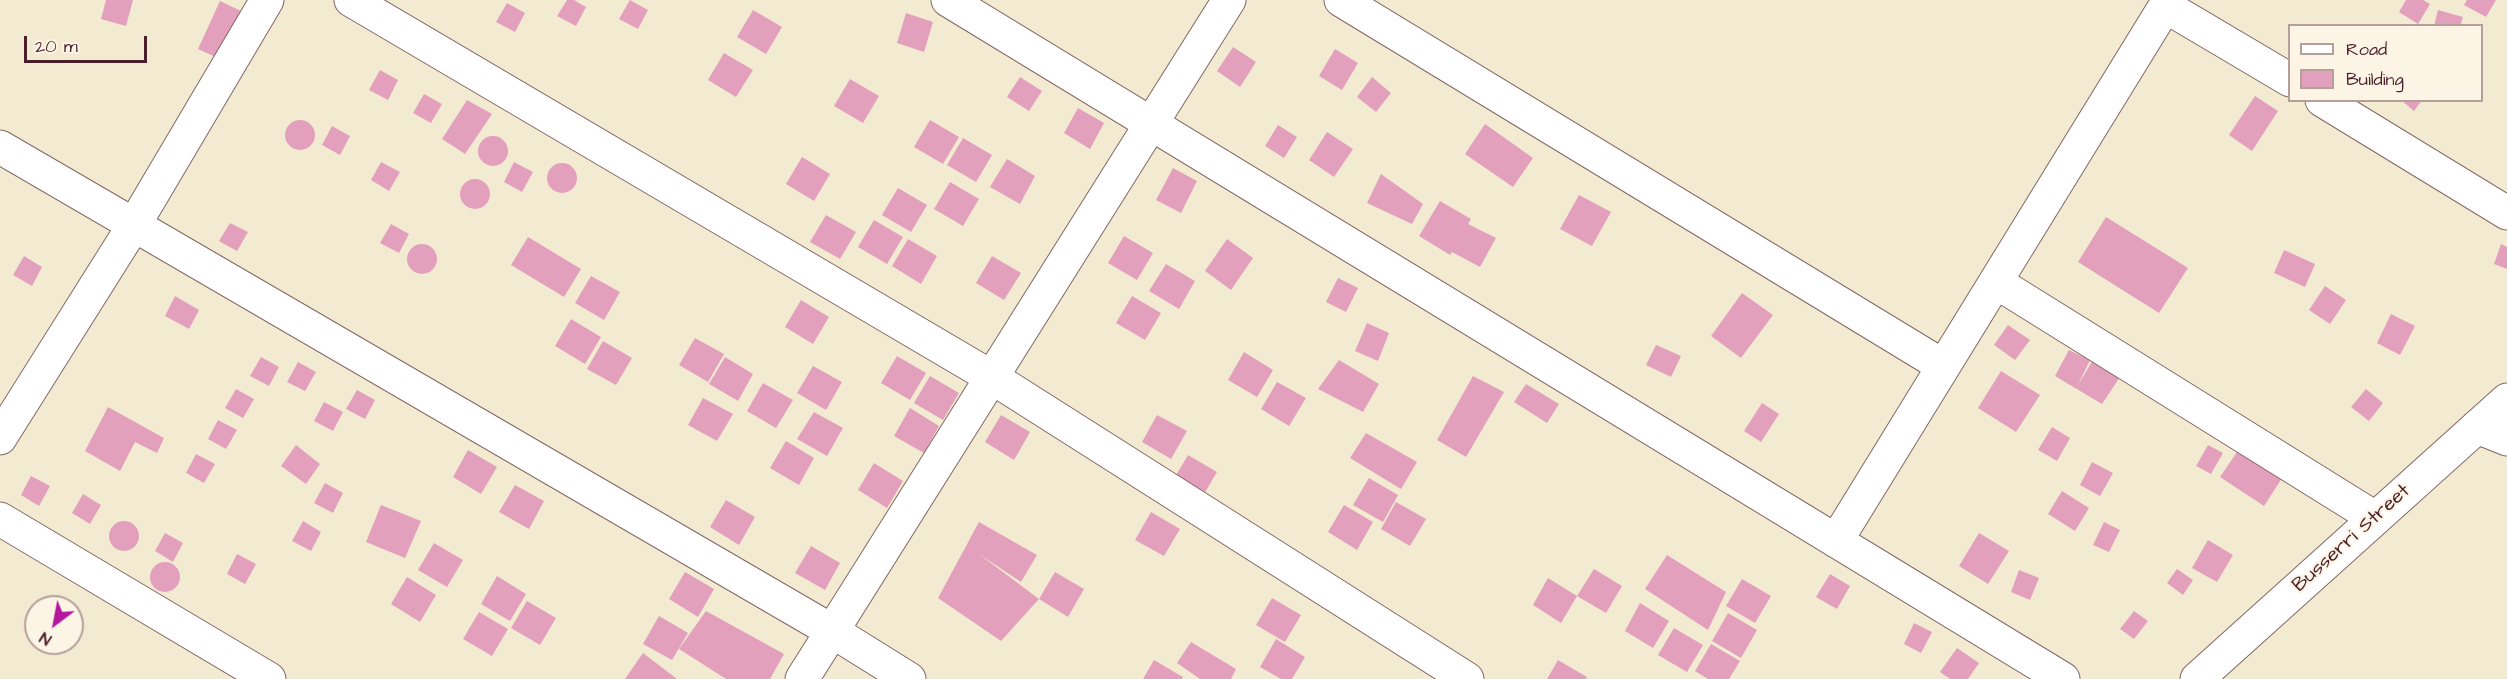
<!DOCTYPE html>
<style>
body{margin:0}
#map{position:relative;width:2507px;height:679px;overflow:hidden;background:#f2ebd2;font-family:"Architects Daughter",sans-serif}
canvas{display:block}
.legend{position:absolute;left:2288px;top:24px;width:195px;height:78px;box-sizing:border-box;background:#fcf5e5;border:2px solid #b59f9b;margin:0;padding:8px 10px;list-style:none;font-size:18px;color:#4a1f2b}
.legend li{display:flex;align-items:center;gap:12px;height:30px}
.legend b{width:30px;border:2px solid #b59f9b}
.north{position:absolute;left:24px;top:595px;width:60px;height:60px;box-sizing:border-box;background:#fcf5e5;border:2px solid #b59f9b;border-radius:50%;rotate:212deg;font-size:16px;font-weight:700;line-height:24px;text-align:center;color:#4a1f2b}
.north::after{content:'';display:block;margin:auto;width:21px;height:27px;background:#b5179e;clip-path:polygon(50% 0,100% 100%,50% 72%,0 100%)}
.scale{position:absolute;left:24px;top:36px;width:123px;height:27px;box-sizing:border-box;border:3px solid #4a1f2b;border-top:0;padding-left:8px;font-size:18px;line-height:21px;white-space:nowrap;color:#4a1f2b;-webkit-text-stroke:4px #fcf5e5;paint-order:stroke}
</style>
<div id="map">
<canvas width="2507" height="679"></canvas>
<ul class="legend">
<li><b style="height:8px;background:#fff"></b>Road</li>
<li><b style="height:16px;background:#e3a0bd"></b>Building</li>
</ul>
<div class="north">N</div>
<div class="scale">20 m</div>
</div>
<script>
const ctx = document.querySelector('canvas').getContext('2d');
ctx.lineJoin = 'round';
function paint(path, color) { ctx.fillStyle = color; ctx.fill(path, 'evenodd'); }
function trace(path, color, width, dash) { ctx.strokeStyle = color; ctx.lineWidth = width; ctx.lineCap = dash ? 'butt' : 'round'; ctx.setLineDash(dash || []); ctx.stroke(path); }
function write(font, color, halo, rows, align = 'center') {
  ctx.font = font + ' "Architects Daughter",sans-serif'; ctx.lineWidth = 4.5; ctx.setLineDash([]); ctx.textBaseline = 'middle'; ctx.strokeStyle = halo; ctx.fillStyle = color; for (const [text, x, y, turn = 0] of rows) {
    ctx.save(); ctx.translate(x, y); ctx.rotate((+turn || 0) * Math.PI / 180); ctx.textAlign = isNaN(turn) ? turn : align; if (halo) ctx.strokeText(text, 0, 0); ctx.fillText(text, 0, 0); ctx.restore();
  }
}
const building = new Path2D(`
 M106,0H133L126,26L101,19Z
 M567,0H574L586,7L576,26L557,16Z
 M630,0L648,10L638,29L619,19Z
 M2406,0H2423L2430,4L2418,24L2399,12Z
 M2467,0H2496L2486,17L2464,5Z
 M220,1L241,11L218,58L198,49Z
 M507,3L525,13L515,32L496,22Z
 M753,10L782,27L766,54L737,37Z
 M2438,10L2463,17L2460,26H2434Z
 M906,13L933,22L924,52L897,43Z
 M1233,47L1256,62L1240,87L1217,71Z
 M1335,49L1358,63L1342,90L1319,76Z
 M724,53L753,70L736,97L708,80Z
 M380,70L398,80L388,100L369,90Z
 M1020,77L1042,91L1029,111L1007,97Z
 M1372,77L1391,93L1376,112L1357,97Z
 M850,79L879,96L863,123L834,106Z
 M424,94L442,104L431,123L413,113Z
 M2255,96L2278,111L2252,151L2229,135Z
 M467,100L492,114L465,154L442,139Z
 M2401,100H2422L2414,111Z
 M1078,108L1104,123L1090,149L1064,133Z
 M930,120L959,137L943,164L914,147Z
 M285 135a15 15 0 1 1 30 0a15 15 0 1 1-30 0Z
 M1485,124L1533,158L1513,187L1465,154Z
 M1278,125L1297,137L1284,158L1265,146Z
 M332,126L350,136L340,155L322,145Z
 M1327,132L1353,149L1334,177L1309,160Z
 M478 151a15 15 0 1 1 30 0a15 15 0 1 1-30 0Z
 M963,138L992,155L976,182L947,165Z
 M802,157L830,174L814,201L786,184Z
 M1007,159L1035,176L1020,204L990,187Z
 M381,162L400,172L389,191L371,180Z
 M514,162L533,172L522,192L504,182Z
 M547 178a15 15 0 1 1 30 0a15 15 0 1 1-30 0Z
 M1173,168L1197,181L1181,213L1156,200Z
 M1381,174L1423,204L1412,224L1367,203Z
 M460 194a15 15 0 1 1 30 0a15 15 0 1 1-30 0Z
 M950,182L979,199L963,226L934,209Z
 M898,188L927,205L911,232L882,215Z
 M1579,195L1611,212L1592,246L1560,229Z
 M1440,201L1471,219L1468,224L1496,238L1480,267L1452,252L1450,255L1419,236Z
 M826,215L856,232L840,259L810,242Z
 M2106,217L2188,268L2159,313L2078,262Z
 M874,220L903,237L887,264L858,247Z
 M230,223L248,232L237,251L219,241Z
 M391,224L409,234L399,253L380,243Z
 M1124,236L1153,253L1137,280L1108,263Z
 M528,237L581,269L564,297L511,265Z
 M908,239L937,256L921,284L892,266Z
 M1227,239L1253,258L1231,290L1205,271Z
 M407 259a15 15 0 1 1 30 0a15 15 0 1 1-30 0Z
 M2501,244L2507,247V269L2494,264Z
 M2284,250L2315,264L2305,287L2274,273Z
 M24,256L42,267L32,286L13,275Z
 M992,256L1021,273L1004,300L976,283Z
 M1166,264L1195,281L1179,309L1149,291Z
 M591,276L620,292L604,320L575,303Z
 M1338,278L1358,288L1346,312L1326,302Z
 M2325,286L2346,300L2330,324L2309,310Z
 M1742,293L1773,315L1741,358L1711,336Z
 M175,296L199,310L189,329L165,316Z
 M1132,296L1161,313L1145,340L1116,323Z
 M801,300L829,317L813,344L785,327Z
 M2391,314L2415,326L2400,355L2377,343Z
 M571,319L601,337L585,364L555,346Z
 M1367,323L1389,333L1378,361L1355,351Z
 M2008,325L2030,340L2015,360L1994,345Z
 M695,338L724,354L708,382L679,365Z
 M603,341L632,358L616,385L587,369Z
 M1656,345L1681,356L1671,377L1646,365Z
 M2069,350L2090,360L2078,385L2093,360L2120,377L2102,404L2055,376Z
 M1244,352L1273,370L1257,397L1228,380Z
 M897,356L926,373L910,400L881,383Z
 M261,357L279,367L269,386L250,376Z
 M725,357L753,374L738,401L709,384Z
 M1339,360L1379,384L1363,412L1318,389Z
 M298,362L316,372L305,391L287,382Z
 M813,366L842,382L826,410L797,393Z
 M2001,371L2040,395L2016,432L1978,408Z
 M930,376L959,393L943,420L914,403Z
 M1473,376L1504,392L1466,457L1437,440Z
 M1277,382L1306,398L1289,426L1261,409Z
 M763,383L793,400L776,428L747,411Z
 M1526,384L1559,404L1547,423L1514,402Z
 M236,389L254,399L243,418L225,408Z
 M2366,389L2383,403L2369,421L2351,407Z
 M357,390L375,400L365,419L346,409Z
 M703,398L733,414L717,441L688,425Z
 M324,402L343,412L333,431L314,421Z
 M1762,403L1779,414L1761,442L1744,431Z
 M108,407L164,438L157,453L135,442L120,471L85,451Z
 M910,408L939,426L924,453L894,436Z
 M814,412L843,428L827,456L797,439Z
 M1001,415L1030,432L1014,460L985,442Z
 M1157,415L1187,431L1171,459L1142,442Z
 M218,420L237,430L226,449L208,439Z
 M2052,427L2070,438L2057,461L2038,450Z
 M1366,433L1417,462L1401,489L1350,458Z
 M786,441L814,458L799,485L770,468Z
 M296,445L320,464L306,484L281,466Z
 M2208,445L2223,453L2211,474L2196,466Z
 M2239,449L2282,478L2264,506L2220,477Z
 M468,450L497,467L481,494L453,477Z
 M196,454L215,464L204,483L186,473Z
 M1188,455L1217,472L1201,499L1172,482Z
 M2092,462L2113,473L2100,496L2080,485Z
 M874,463L903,481L887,508L858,490Z
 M31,476L50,486L39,506L21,495Z
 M1369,478L1398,495L1383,522L1353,505Z
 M325,483L343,493L333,513L314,503Z
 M515,485L544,501L529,529L499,512Z
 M2062,491L2089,508L2075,531L2048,514Z
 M83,494L101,505L90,524L72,513Z
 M726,500L755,517L739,545L710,527Z
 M1396,502L1426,519L1410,546L1381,529Z
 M381,505L421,521L405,558L366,542Z
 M1344,505L1373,522L1357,550L1328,532Z
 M1151,512L1180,529L1164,556L1135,540Z
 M109 536a15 15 0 1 1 30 0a15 15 0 1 1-30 0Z
 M303,521L321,532L311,551L292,541Z
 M979,522L1037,555L1021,582L979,554L1039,599L1001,641L938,598Z
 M2104,522L2120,530L2109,552L2093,545Z
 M165,533L183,543L173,562L155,551Z
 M1979,533L2009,551L1988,584L1959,566Z
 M2208,540L2233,555L2217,582L2192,568Z
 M434,543L463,560L447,587L418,570Z
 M811,546L840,563L825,590L795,573Z
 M237,554L256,564L245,584L227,574Z
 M1667,555L1726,592L1708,630L1645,589Z
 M150 577a15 15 0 1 1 30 0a15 15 0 1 1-30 0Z
 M1594,569L1622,586L1606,613L1577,596L1561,623L1533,605L1548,578L1577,596Z
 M2177,569L2193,580L2183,595L2167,583Z
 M2019,570L2039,578L2030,600L2011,592Z
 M685,572L714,589L698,617L669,599Z
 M1055,572L1084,589L1068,617L1039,599Z
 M1830,574L1850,586L1837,609L1816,597Z
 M497,576L526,594L510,621L481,604Z
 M407,577L436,595L420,622L391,604Z
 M1742,579L1771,596L1755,623L1726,606Z
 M1272,598L1301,615L1285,642L1256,625Z
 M527,601L556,618L540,645L511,628Z
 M1640,603L1669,621L1653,648L1625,631Z
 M706,611L784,654L770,679H726L679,649Z
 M2134,611L2148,621L2134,639L2120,629Z
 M479,612L508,629L492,656L463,639Z
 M1728,613L1757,630L1741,658L1712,641Z
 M659,616L688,633L672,660L643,644Z
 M1914,623L1932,632L1921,653L1904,644Z
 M1674,628L1703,645L1687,672L1658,655Z
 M1276,639L1305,657L1292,679H1281L1260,667Z
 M1191,642L1236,669L1231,679H1200L1177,663Z
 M1711,644L1740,661L1729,679H1708L1695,671Z
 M1957,648L1979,663L1968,679H1950L1940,672Z
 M643,653L677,679H625Z
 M1154,660L1183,677L1182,679H1143Z
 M1558,660L1587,677L1586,679H1547Z`);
const minor = new Path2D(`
 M351,0L993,378L1467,679
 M948,0L2063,679
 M1341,0L1943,366
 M2165,6L2290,80
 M2322,100L2507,213
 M0,147L832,631L909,679
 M1996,282L2375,518
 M2477,427L2507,439
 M0,438L134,225L267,0
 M0,519L269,679
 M1836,541L2169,0
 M802,679L1229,0`);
const major = new Path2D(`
 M2197,679L2507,400`);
const streetNames = [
 ["Busserri Street",2352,539,-42]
];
paint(building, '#e3a0bd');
trace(minor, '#856665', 35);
trace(major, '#856665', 35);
trace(minor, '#fff', 33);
trace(major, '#fff', 33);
write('20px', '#4a1f2b', '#fcf5e5', streetNames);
</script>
